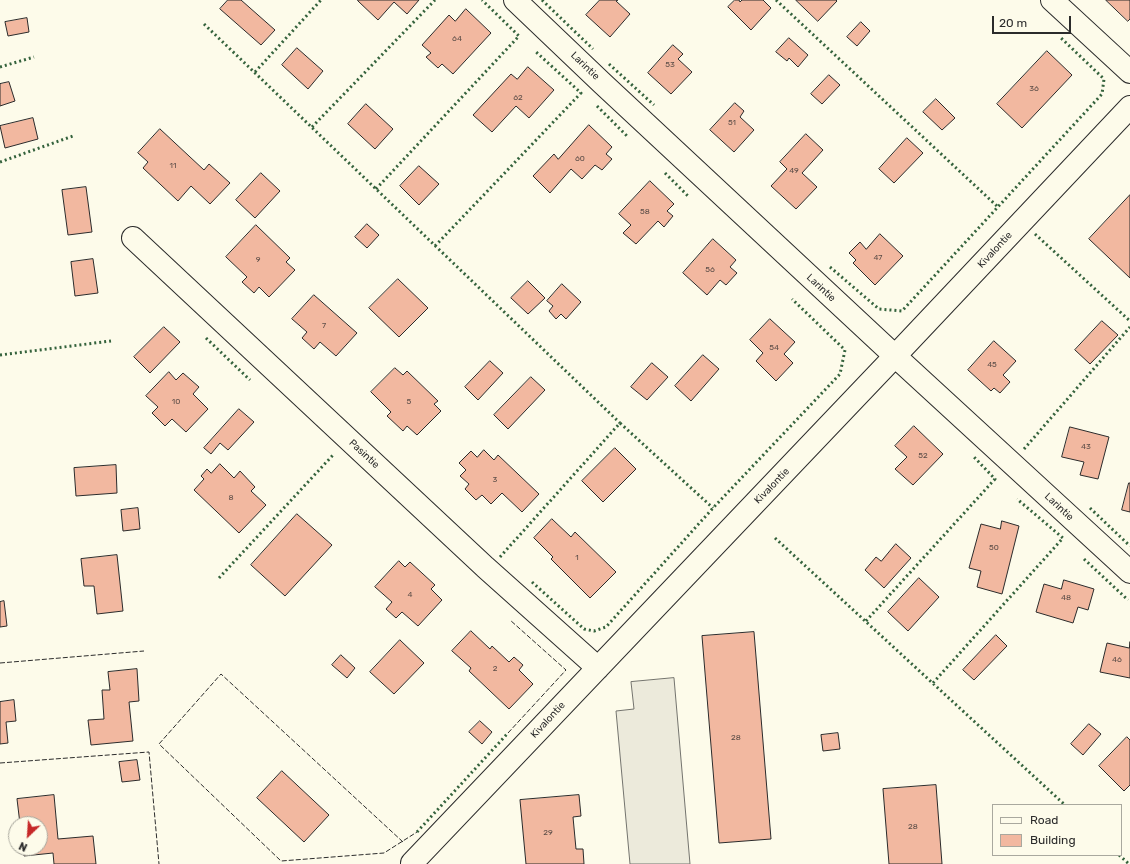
<!DOCTYPE html>
<style>
body{margin:0}
#map{position:relative;width:1130px;height:864px;overflow:hidden;background:#fdfbea;font-family:Rubik,sans-serif}
canvas{display:block}
.legend{position:absolute;left:992px;top:804px;width:130px;height:52px;box-sizing:border-box;background:#fdfbea;border:1px solid #a9a89e;margin:0;padding:5px 7px;list-style:none;font-size:12px;color:#2b2b2b}
.legend li{display:flex;align-items:center;gap:8px;height:20px}
.legend b{width:20px;border:1px solid #a9a89e}
.north{position:absolute;left:8px;top:816px;width:40px;height:40px;box-sizing:border-box;background:#fdfbea;border:1px solid #a9a89e;border-radius:50%;rotate:205deg;font-size:11px;font-weight:700;line-height:16px;text-align:center;color:#2b2b2b}
.north::after{content:'';display:block;margin:auto;width:14px;height:18px;background:#c62828;clip-path:polygon(50% 0,100% 100%,50% 72%,0 100%)}
.scale{position:absolute;left:992px;top:16px;width:79px;height:18px;box-sizing:border-box;border:2px solid #2b2b2b;border-top:0;padding-left:5px;font-size:12px;line-height:14px;white-space:nowrap;color:#2b2b2b;-webkit-text-stroke:3px #fdfbea;paint-order:stroke}
</style>
<div id="map">
<canvas width="1130" height="864"></canvas>
<ul class="legend">
<li><b style="height:5px;background:#fdfbea"></b>Road</li>
<li><b style="height:11px;background:#f2b8a0"></b>Building</li>
</ul>
<div class="north">N</div>
<div class="scale">20 m</div>
</div>
<script>
const ctx = document.querySelector('canvas').getContext('2d');
ctx.lineJoin = 'round';
function paint(path, color) { ctx.fillStyle = color; ctx.fill(path, 'evenodd'); }
function trace(path, color, width, dash) { ctx.strokeStyle = color; ctx.lineWidth = width; ctx.lineCap = dash ? 'butt' : 'round'; ctx.setLineDash(dash || []); ctx.stroke(path); }
function write(font, color, halo, rows, align = 'center') {
  ctx.font = font + ' Rubik,sans-serif'; ctx.lineWidth = 3; ctx.setLineDash([]); ctx.textBaseline = 'middle'; ctx.strokeStyle = halo; ctx.fillStyle = color; for (const [text, x, y, turn = 0] of rows) {
    ctx.save(); ctx.translate(x, y); ctx.rotate((+turn || 0) * Math.PI / 180); ctx.textAlign = isNaN(turn) ? turn : align; if (halo) ctx.strokeText(text, 0, 0); ctx.fillText(text, 0, 0); ctx.restore();
  }
}
const parking = new Path2D(`
 M674,678L690,864H630L616,711L634,709L631,682Z`);
const building = new Path2D(`
 M228,0H241L275,30L261,45L220,9Z
 M358,0H419L407,14L394,2L378,20L358,1Z
 M600,0H618L616,1L630,14L610,37L586,15Z
 M735,0H739L740,2L742,0H763L771,8L751,30L728,7Z
 M796,0H836L837,1L818,21Z
 M1106,0H1130V19L1128,21Z
 M466,9L491,33L453,74L442,64L438,68L426,57L431,53L422,45L449,15L455,21Z
 M27,18L29,32L8,36L5,22Z
 M861,22L870,31L857,46L847,37Z
 M789,38L808,55L798,67L789,58L787,61L776,52Z
 M673,45L683,54L678,59L692,72L671,94L648,73Z
 M297,48L323,71L308,89L282,65Z
 M1047,51L1072,75L1022,128L997,104Z
 M528,67L554,90L529,118L516,106L492,132L473,115L511,74L517,79Z
 M829,75L840,85L822,104L811,94Z
 M9,82L15,101L0,106V84Z
 M936,99L955,118L942,130L923,112Z
 M735,103L744,111L740,117L754,130L734,152L710,130Z
 M366,104L393,129L375,149L348,124Z
 M33,118L38,139L5,148L0,126Z
 M589,125L612,147L606,154L612,159L602,170L595,165L582,179L571,169L550,193L533,176L554,154L558,159Z
 M160,129L204,170L209,164L230,183L210,204L191,186L178,201L143,168L148,162L138,153Z
 M806,134L823,150L802,173L817,187L796,209L771,186L787,169L780,162Z
 M907,138L923,153L894,183L879,169Z
 M419,166L439,184L419,205L400,186Z
 M261,173L280,191L255,218L236,200Z
 M650,181L674,204L667,211L673,216L664,227L658,221L636,244L623,233L631,225L619,214Z
 M86,187L92,232L68,235L62,190Z
 M1130,195V278L1089,239Z
 M367,224L379,235L367,248L355,237Z
 M256,225L290,258L286,262L295,270L269,297L259,287L254,293L242,282L247,277L226,257Z
 M880,234L903,256L875,285L853,263L856,260L849,253L860,242L866,249Z
 M713,239L736,260L730,267L737,273L726,285L720,280L707,295L683,273Z
 M93,259L98,293L75,296L71,262Z
 M398,279L428,308L399,337L369,308Z
 M528,281L545,298L528,314L511,298Z
 M562,284L581,302L566,319L561,314L556,319L549,311L553,306L547,301Z
 M314,295L357,333L336,356L320,342L314,349L302,338L307,332L292,319Z
 M770,319L795,342L784,354L793,363L776,381L756,361L763,353L750,340Z
 M1102,321L1118,335L1090,364L1075,350Z
 M164,327L180,342L150,373L134,357Z
 M994,341L1016,361L1003,375L1010,382L1000,393L994,388L991,391L968,370Z
 M703,355L719,369L691,401L675,386Z
 M490,361L503,373L478,400L465,387Z
 M652,363L668,377L647,400L631,387Z
 M395,368L403,375L407,371L438,401L434,404L441,411L417,435L407,426L403,431L387,416L391,412L371,392Z
 M169,372L176,380L183,373L199,387L193,394L208,409L186,432L172,419L165,426L152,413L158,407L146,396Z
 M531,377L545,390L508,429L494,415Z
 M239,409L254,422L228,450L220,443L211,454L204,448Z
 M914,426L943,454L913,485L895,469L907,457L895,446Z
 M1070,427L1109,437L1098,479L1080,475L1084,462L1062,457Z
 M615,448L636,469L603,502L582,481Z
 M484,450L494,460L498,455L539,494L522,512L502,493L491,504L482,495L476,500L465,489L469,484L460,476L466,470L459,463L471,451L477,457Z
 M220,464L234,478L240,471L255,487L251,491L266,505L239,533L194,490L204,479L201,476L207,469L211,473Z
 M116,465L117,493L76,496L74,468Z
 M1129,483H1130V512L1122,510Z
 M138,508L140,529L123,531L121,510Z
 M297,514L332,545L285,596L251,565Z
 M552,519L571,537L575,532L616,572L590,598L551,559L553,557L534,538Z
 M1002,521L1019,526L1002,594L977,587L981,571L969,568L981,524L1000,529Z
 M896,544L911,558L884,588L865,570L876,557L881,561Z
 M117,555L123,611L97,614L94,586H84L81,559Z
 M399,561L405,567L410,562L435,585L431,589L442,600L418,626L402,612L396,618L386,609L392,602L375,587Z
 M919,578L939,597L908,631L888,612Z
 M1064,580L1094,589L1088,610L1078,607L1073,623L1036,612L1044,584L1061,589Z
 M4,601L7,626L0,627V602Z
 M471,631L490,649L492,646L509,662L514,657L523,665L519,670L533,684L509,709L469,671L471,668L452,651Z
 M754,632L771,839L719,843L702,636Z
 M996,635L1007,646L974,680L963,670Z
 M400,640L424,663L394,694L370,672Z
 M1130,642V678L1100,672L1107,643L1129,648Z
 M341,655L355,668L347,678L332,665Z
 M137,669L139,701L129,702L133,741L91,745L88,720L104,719L102,690H110L108,672Z
 M14,700L16,721L6,722L8,743L0,744V702Z
 M480,721L492,732L482,744L469,732Z
 M1089,724L1101,734L1083,755L1071,744Z
 M838,733L840,749L823,751L821,735Z
 M1127,737L1130,740V785L1124,791L1099,766Z
 M137,760L140,780L122,782L119,762Z
 M282,771L329,815L304,842L257,798Z
 M936,785L942,864H889L883,789Z
 M54,795L58,839L93,836L96,864H54L53,853L24,856L23,848H40V824H20L17,799Z
 M579,795L581,816L573,817L576,849H583L584,864H526L520,800Z`);
const street = new Path2D(`
 M515,0L602,83L895,356L1130,572
 M1052,0L1130,72
 M133,238L485,567L598,668
 M412,863L895,356L1130,107`);
const hedge = new Path2D(`
 M542,0L593,49
 M776,0L998,207
 M204,24L620,423
 M609,64L654,105
 M0,67L34,57
 M255,72L321,0
 M597,106L627,136
 M312,127L435,0
 M0,162L73,136
 M665,173L688,196
 M376,189L519,36L482,0
 M1035,234L1130,321
 M435,246L581,93L535,51
 M830,267L879,309L902,311L1102,94L1104,79L1060,37
 M206,338L250,380
 M0,355L111,341
 M1024,449L1130,327
 M1090,508L1130,546
 M775,538L1065,805
 M500,557L620,423L713,508
 M1084,559L1128,600
 M219,578L333,455
 M532,582L584,629L594,631L606,627L713,508L840,374L845,350L792,299
 M866,621L995,479L974,457
 M933,683L1063,538L1017,499
 M417,832L508,733
 M1119,855L1129,864`);
const fence = new Path2D(`
 M0,663L144,651
 M508,733L566,670L510,620
 M0,763L149,752L159,864
 M403,842L221,674L159,744L281,861L384,853L417,832`);
const numberNames = [
 ["64",457,39],
 ["53",670,65],
 ["36",1034,89],
 ["62",518,98],
 ["51",732,123],
 ["60",580,159],
 ["11",173,166],
 ["49",794,171],
 ["58",645,212],
 ["47",878,258],
 ["9",258,260],
 ["56",710,270],
 ["7",324,326],
 ["54",774,348],
 ["45",992,365],
 ["10",176,402],
 ["5",409,402],
 ["43",1086,447],
 ["52",923,456],
 ["3",495,480],
 ["8",231,498],
 ["50",994,548],
 ["1",577,558],
 ["4",410,595],
 ["48",1066,598],
 ["46",1117,660],
 ["2",495,669],
 ["28",736,738],
 ["28",913,827],
 ["29",548,833]
];
const streetNames = [
 ["Larintie",585,66,44],
 ["Kivalontie",995,250,-47],
 ["Larintie",821,288,43],
 ["Pasintie",364,454,43],
 ["Kivalontie",772,486,-46],
 ["Larintie",1059,507,43],
 ["Kivalontie",548,720,-47]
];
paint(parking, '#eceadb');
trace(parking, '#74746e', 1);
paint(building, '#f2b8a0');
trace(building, '#2b2b2b', 1);
trace(street, '#2b2b2b', 24);
trace(street, '#fdfbea', 22);
trace(hedge, '#34623c', 3, [2, 3]);
trace(fence, '#2b2b2b', 1, [5, 2]);
write('8px', '#5d4e48', null, numberNames);
write('10px', '#2b2b2b', '#fdfbea', streetNames);
</script>
